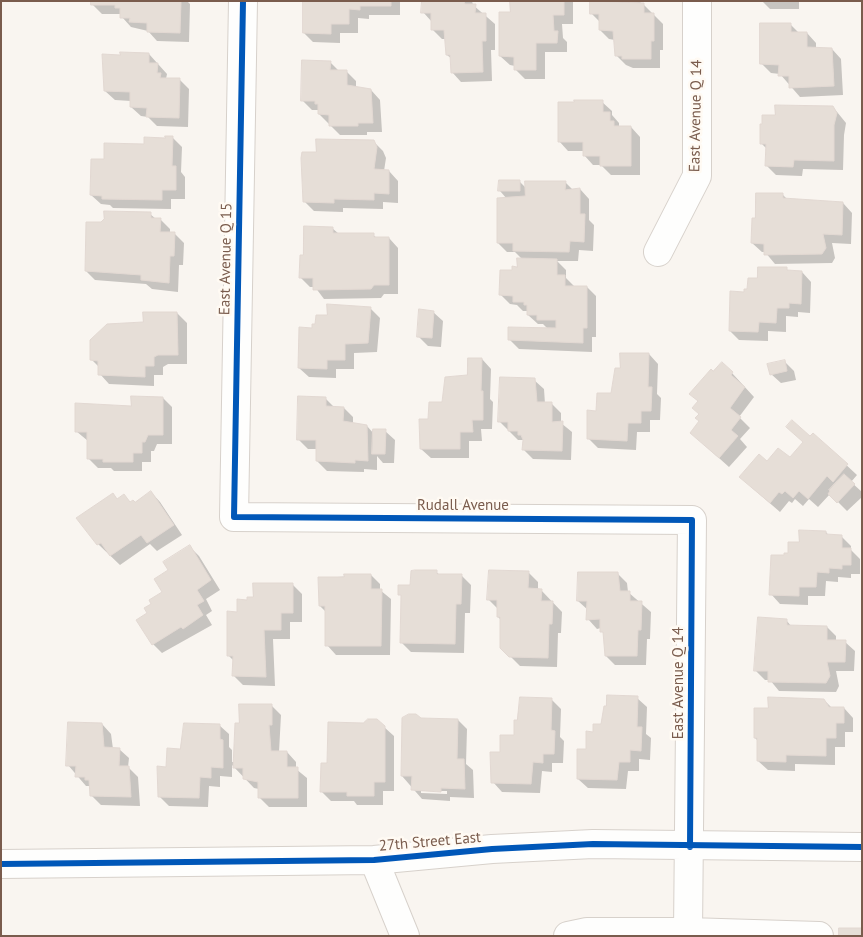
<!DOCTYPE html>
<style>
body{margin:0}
#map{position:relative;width:863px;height:937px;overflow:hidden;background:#f9f5f0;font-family:"PT Sans",sans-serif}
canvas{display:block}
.frame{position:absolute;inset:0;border:2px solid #7a5c4d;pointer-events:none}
</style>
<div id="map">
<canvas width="863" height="937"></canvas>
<div class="frame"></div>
</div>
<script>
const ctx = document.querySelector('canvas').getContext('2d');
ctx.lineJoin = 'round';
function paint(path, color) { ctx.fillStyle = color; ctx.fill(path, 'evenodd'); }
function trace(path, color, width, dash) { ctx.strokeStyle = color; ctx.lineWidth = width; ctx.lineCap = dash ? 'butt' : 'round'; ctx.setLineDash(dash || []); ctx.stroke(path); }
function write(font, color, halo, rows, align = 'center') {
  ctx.font = font + ' "PT Sans",sans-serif'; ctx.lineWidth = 5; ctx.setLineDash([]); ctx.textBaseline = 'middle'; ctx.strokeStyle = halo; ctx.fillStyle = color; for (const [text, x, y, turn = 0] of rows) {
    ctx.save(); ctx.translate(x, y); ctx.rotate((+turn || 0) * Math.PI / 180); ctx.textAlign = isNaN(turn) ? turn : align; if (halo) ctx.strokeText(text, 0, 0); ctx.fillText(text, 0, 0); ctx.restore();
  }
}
const shadow = new Path2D(`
 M92,1H187L190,4L189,42L157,41L148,31L131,27L122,17V14H102L92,4Z
 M304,1H400V15H369V19L358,18V33H340V43L313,42L304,33Z
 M423,1H472L473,5L495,24V50H491L492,81L461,82L452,72V59L447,55L446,39H442L432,29V22L423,12Z
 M522,1H573V24H562L563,38L567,42V52H545V79H525L515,69V66L510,65L500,56L511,13Z
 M591,1H640L641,4H643L663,24V50H660V68H633L626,65L616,55L615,40L609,39L600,30V22L591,13Z
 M762,1H799V9H770Z
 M790,24L799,33H807L816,43V49H832L841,59L843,95L800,97L780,74L771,73L761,63Z
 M149,54L167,74L166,79H179L189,89L188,127L157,126L148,117L141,116L131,107V101L115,100L105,91L121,56Z
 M330,62L340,72H347L356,81V88L371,90L380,100L382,132H367V135H340L319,114V110H312L303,101Z
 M602,102L612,111V115L619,123V127H631L640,137V175H611L601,165H593L584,155V151H568L559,141Z
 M833,107L846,123L844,135L843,170L803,169L802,176L776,175L767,166V149L761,143L776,116Z
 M172,137L182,147L181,172L185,177V199H171V209L113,208L110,205L101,204L91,195L105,160Z
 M374,142L383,151L386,158L384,171H389L398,181V203L383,202V209L343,208V212L314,211L305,202V182L302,179L303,153L317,154Z
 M520,182L526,188L565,182L573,190L580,189L589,199V220L594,225L593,251L579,250L578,261H557L566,270V278L575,287H587L596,296V337H592V352L519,349L509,339L548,329L543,324H538L528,315V311H523L517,305L510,304L501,295L513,272L519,268L523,260L515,252H507L498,243L507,199L500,191Z
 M783,195L788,200L843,203L852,213L851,244L832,243L835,258L832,263L775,264L765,252H762L752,243L757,219Z
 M150,214L156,219H160L170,229V233H174L184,243L183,265H179L178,292L152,289L146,284L95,280L86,271L102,223Z
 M332,228L339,234L373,235L377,238H389L398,248V294H384L381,298L324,299L315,287H310L300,277L304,256Z
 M786,269L789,272H802L811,282L810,313L798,312V317L786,316V332L768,331V341L739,340L730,331L745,293L759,280Z
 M370,308L380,318L377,352L354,353V369H336V378L309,377L299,368L313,329L328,316Z
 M433,312L443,321L441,347L428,346L418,336Z
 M177,313L187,323V364H168L163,367V375H154V386L109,384L100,374V368L92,360L144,323Z
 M649,354L658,364L657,394L661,398L660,420H650V432H637L636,450L598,448L588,438L598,412L612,395L621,370Z
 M482,359L491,369L490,399L493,402L492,429H481L482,441H469V458H431L421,449L430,421Z
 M784,361L794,371L796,380L781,383L771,374Z
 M732,373L754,397L739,417L750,428L740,439L747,447L729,467L701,442L699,402L691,394Z
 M534,380L544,389L545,404L551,403L561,413V423L572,432L571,460L533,459L524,450V440H518L499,421Z
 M163,398L172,407V444H157L154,451H151V462H142V471H114L111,468H98L88,458V441L76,431Z
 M325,398L335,408H344L353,417V424L367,426L374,434L385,431L395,440L394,463H383L377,456V470L364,469V472L327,471L317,461V449H308L298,439Z
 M813,434L857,475L851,482L862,492V497L847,511L830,494L818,507L809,499L803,506L795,499L792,503L789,501L780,512L750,486L767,463L790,459Z
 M151,492L160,502L182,535L157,551L150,544L120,565L98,544L78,519L113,494L118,500L124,496L131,503H135Z
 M826,532L829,536H841L851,546V550L860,559V574H851V578L838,577V582L826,581L825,596H808V605L780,604L771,594L786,556L800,543Z
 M190,547L199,556L220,590L206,599L212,611L206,615L212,625L162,653L153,644L149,613L153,604L163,592L170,571Z
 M436,572L440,575L462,576L471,585L470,613H465L464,653L411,652L401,642L402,597L400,594Z
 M528,572L538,582V590H541L562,612L561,633H558L557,667L520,666L501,647V620L498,617V609L488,599Z
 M617,573L627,583L628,592L651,612L650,639H647L646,665H615L606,656L604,635L601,628L597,629L588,619V610L578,601Z
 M371,575L380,584V590L391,599L390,655H336L327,645L326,612L320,606V578Z
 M292,584L302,594V622H290V639H273L275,686L243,685L233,675L234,661L228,655L239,613L248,601Z
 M786,620L792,627H827L836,636V641L845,642L855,651L854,671H836L839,686L836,692L779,691L770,680H765L756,671Z
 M637,698L647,707L646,734L651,738L650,760L639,759V771H628L626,789L588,788L578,779L594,733Z
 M551,699L561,709L560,737L564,741L563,763H552V772L542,771L540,793L502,792L493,782L501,754Z
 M824,700L832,708H844L853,718V732H845V747H835V765L795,764V771L768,770L758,761V741L755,738L769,710Z
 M271,705L281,715L279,752H287L296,762V769L307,778V807H269L259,797V789L254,788L232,765V777L220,776V787L209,786L208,807L169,806L160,797L168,768L182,750L219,725L229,734V747L232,750V762H234L240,724Z
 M420,719L458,720L467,729L466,764L473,770L474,798L450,797V801L422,799L402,776ZM421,791H447V794L421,793Z
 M102,724L111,734L113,749H119L129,758L128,767L138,777L140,806L101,805L91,795V786H86L68,765Z
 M384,727L394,736V791H383V805H357L354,801H331L321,791Z`);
const building = new Path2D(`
 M91,1H181L180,33L147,32V23L129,22L130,18H120V8H115V5H91Z
 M303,1H391V6H360V10L349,9V24H331V34L303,33Z
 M422,1H464L465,4H476L475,13H486V41H482L483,72L451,73L450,55H446L444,30H431V13H421Z
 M510,1H564V15H553L554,31H558L557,43H536V70H514V57L499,56V12H510Z
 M590,1L644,3V13H654V41H651V59H622V56H615L613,31L599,30V14H590Z
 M760,23H791V32H807V47L832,48L834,86L789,88V76H778L779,65L760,64Z
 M120,52L149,53V63H158L157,73H161L160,78H180L179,118L146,117L147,108L130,107V92L104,91L102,54L120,55Z
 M302,60L331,61L330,70H347V85L371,89L373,123H358V126H329V115L318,114V104H315V101H301Z
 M574,100H603V112H610V121H614V126H631V166H600V156H583V142H558V102H574Z
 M775,105L833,106L837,113L834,125V161L794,160L793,167L765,166L766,144H760V124H762V115H775Z
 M165,136H173L172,166H176V190H162V200L102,199V196L90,195L91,159H104V143L144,144V137L165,138Z
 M316,139L374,140L377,147L374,169L389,170V194L374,193V200L334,199V203L303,202L301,158L302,152H316Z
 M499,180H520V191H498Z
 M525,181H566L565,190L580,188V214H585L584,242L570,241L569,252L513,251V243H497V198L525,196Z
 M756,193H783V198L843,202L842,235L823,234L826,248L822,254L764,255V244L751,243L752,218H755Z
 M104,211L151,212V218H161L160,232H175L174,256H170L169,283L141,280V275L85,271L86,222H101L104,219Z
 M304,226L333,227V233H374V237H389V285H374L371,289L313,290V278H299L300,255H303Z
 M517,258L557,259V275H565V286H587V328H583V343L508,340V327L556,328V320H537V315H527V305H524V302H513V296L499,295L500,270H512V266L517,267Z
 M758,267H787V270L802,271L801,304L789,303V308H777L776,323L759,322L758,332L729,331L730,291L744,292V289H747L748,278H757Z
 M327,304L371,307L368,343L345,344V360H327V369L298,368L299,327L312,328V324H315L316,315H327Z
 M419,309L434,311L432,338L417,337Z
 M143,312H177L178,355H158L154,357V366H145V377L98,375V361L90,360V340L107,324L143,322Z
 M620,353H649L648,387H652L651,411H641V423H628L627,441L587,439V410L596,411L597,393H611L615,368H620Z
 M468,358H482L481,391H483V420H472L473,432H460V449H420L419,419H428L429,402H442L445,377L467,375Z
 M785,360L787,371L770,375L767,364Z
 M722,362L733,372L731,375L745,387L730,408L741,417L731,430L738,436L719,458L690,433L699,421L695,418L699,414L692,408L698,401L689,394L711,369L713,371Z
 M500,377L535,378L537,402H552V422L563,421L562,451L522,450L523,440L521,435H518V431H508V422H498Z
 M131,396L163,397V435H148L145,442H142V453H133V462H103V459H87V432H75V403L131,406Z
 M298,396L326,397V406L344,407L343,421L367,425L368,461L355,460V463L316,461V440H297Z
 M792,420L810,436L813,433L848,464L833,482L827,476L808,499L799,491L793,498L785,491L782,494L779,492L770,503L739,477L759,454L767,461L778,448L790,457L803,442L786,427Z
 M373,429H386L385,454H372Z
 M844,474L855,484L837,503L828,494L830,491L829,490Z
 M151,491L174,525L147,543L141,535L110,556L101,543L97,545L76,518L113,493L117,499L124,494L130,502L133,500L135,502Z
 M799,530L826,531V534L842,535V548H851V565H842V569L829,568V573L817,572L816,587H799V596L769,595L771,555H784V553H788V542H799Z
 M190,545L211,580L197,590L204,601L197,605L203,615L183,629L181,627L152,645L136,620L147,613L144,608L151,604L149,600L162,592L154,579L168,570L163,562Z
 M415,570H437V574H462L461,604H456L455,644L400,643L401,595H398V585H410L411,571Z
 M489,570L529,571L528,588L542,589L541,601H553L552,624H549L548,658L509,657L500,648V617H497V600H487Z
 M578,572H618L620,591H630V601H642L641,630H638L637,656H605L603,632H600V619L586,620L587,601H577Z
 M344,574H371V589H382L381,646H325V606H319L318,577H344Z
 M253,583H293V613H281V630H264L266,677L232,676L233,656H227V611L237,612V599L247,600V597H253Z
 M758,617L787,619V625L827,626V640H846L845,662H827L830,676L826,683L768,682V671H754Z
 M607,695L638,696L637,727H642L641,751L630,750V762H619L617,780L577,779V749H586V731L593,732V724H601L604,706H606Z
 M520,697L552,698L551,730L555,731L554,754H543V763L533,762L531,784L491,783L490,752H500V735H514V720H517Z
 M768,697L824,699L829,707H844V723H836V738H826V756L786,755V762L757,761V738H754V708H768Z
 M239,704H272V725H269L271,751H287V767H298V798H258V782L243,779V768H233L235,723H239Z
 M409,714H416L421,718L458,719L457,759H464L465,789L441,788V792L411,790L412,776H401L402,718Z
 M368,719H377L385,726V782H374V796H347V792H320L321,763H327L328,722L363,723Z
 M68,722L102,723L104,747L120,748L119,766H129L131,797L90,796L89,780H85V777H75L76,766H66Z
 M184,723L220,724V739L223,740V768L211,767V778L200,777L199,798L158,797L157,766L166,767L167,748L180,749Z
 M839,928H862V936H839Z`);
const minor = new Path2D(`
 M243,1L234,517L692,520L688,932L819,936
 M658,252L697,176V1
 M374,860L405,936
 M1,864L374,860L492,849L593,844L862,847
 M568,936L587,932H688`);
const cycleway = new Path2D(`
 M243,1L234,517L692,520L690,847
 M1,864L374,860L492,849L593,844L862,847`);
const streetNames = [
 ["East Avenue Q 14",696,116,-89],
 ["East Avenue Q 15",226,259,-89],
 ["Rudall Avenue",463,506],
 ["East Avenue Q 14",679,683,-90],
 ["27th Street East",430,842,-5]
];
paint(shadow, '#0003');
paint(building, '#e6ded7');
trace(building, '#e2d8d2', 1);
trace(minor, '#d7d1cb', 30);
trace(minor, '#fefefd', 28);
trace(cycleway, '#0057b8', 6);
write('15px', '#7a5c4d', '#fffaf3', streetNames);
</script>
